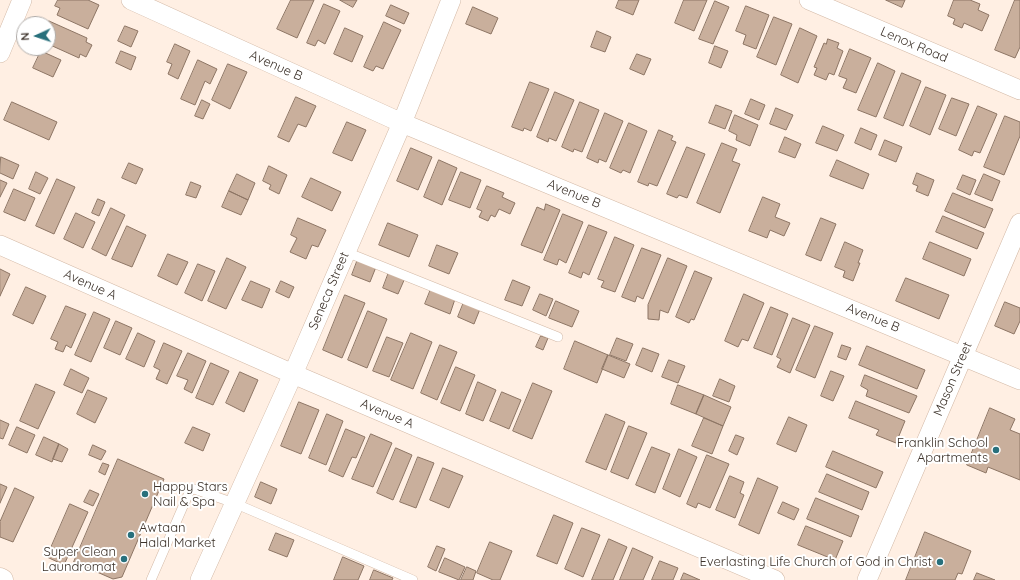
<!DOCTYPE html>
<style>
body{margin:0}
#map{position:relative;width:1020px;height:580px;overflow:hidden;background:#ffefe3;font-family:Quicksand,sans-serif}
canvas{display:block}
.north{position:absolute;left:16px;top:16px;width:40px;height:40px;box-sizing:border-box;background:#fff;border:1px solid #b1adaa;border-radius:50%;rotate:267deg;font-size:11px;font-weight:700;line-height:16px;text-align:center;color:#3c322a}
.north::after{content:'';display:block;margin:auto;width:14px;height:18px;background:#28707c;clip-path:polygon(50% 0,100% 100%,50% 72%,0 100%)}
</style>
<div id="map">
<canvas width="1020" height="580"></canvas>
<div class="north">N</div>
</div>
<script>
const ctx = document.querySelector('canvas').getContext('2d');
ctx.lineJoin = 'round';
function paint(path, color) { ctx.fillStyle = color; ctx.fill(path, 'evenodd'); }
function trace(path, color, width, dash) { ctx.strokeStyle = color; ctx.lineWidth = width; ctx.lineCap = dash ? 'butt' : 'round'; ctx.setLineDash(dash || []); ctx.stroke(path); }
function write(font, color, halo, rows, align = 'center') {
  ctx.font = font + ' Quicksand,sans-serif'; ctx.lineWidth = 4; ctx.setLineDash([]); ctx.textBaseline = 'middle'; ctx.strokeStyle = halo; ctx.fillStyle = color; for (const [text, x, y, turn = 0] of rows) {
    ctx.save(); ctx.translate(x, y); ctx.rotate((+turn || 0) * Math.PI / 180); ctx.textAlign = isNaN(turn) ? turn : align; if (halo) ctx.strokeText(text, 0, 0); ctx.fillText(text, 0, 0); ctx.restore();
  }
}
const building = new Path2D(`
 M58,0H88L99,5L88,29L57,15L60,8L55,6Z
 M291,0H314L297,38L277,29Z
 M340,0H357L353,7Z
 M619,0H639L633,15L616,8Z
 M684,0H707L694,31L675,23Z
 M886,0H905L902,7Z
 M954,0H970L980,4L978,10L989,15L982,31L964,23L962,28L953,24L955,19L948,16Z
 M1015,0H1020V47L1015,58L995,50Z
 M715,1L729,7L713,44L699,39Z
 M324,4L340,11L325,44L318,40L315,46L307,43Z
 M391,5L409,13L404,24L386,16Z
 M746,6L769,15L756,49L743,44L746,35L736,31Z
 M473,7L498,18L491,34L466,24Z
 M774,17L792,24L776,65L757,57Z
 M49,21L87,38L86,42L92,45L86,57L80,54L79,58L48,44L47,24Z
 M384,22L401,30L383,69L376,66L373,71L364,67Z
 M125,26L138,31L131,47L118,41Z
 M345,28L363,36L352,62L334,54Z
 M800,28L817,36L798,83L781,75Z
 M597,31L611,37L605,52L591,47Z
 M828,39L839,43L837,48L843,51L834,75L829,73L826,80L814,75L817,68L814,67L824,43L826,44Z
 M175,44L190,51L178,79L168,74L172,64L167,62Z
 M715,46L728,51L721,68L709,63Z
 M850,49L871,58L856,93L843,88L847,79L839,76Z
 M41,51L61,60L53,77L33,68Z
 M121,51L136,57L131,70L116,63Z
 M637,54L651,59L644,75L630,69Z
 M198,60L217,69L210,84L205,81L195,105L181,99Z
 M878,63L895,71L876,117L858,110Z
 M228,64L247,72L230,109L212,100Z
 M902,73L921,81L903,126L884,118Z
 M530,82L549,89L531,131L524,128L523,131L512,127Z
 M926,87L946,95L930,135L910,126Z
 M555,92L574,100L556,141L549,138L548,142L537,137Z
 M296,97L316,106L306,127L298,124L289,142L278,137Z
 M952,98L969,104L956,136L939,129Z
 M751,99L765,105L759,120L745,114Z
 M202,100L210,104L203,119L195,116Z
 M12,102L57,122L49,140L4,120Z
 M580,102L599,110L582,152L574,149L573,152L562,147Z
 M716,105L732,111L725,129L709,123Z
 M978,106L997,114L980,153L974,151L972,156L959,150Z
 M776,108L793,115L786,130L770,124Z
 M605,113L623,121L606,162L599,159L598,163L587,158Z
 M735,115L758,125L750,146L736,140L737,135L729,131Z
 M1005,116L1020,122V136L1004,175L984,167Z
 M347,122L366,130L352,161L333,153Z
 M629,123L647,131L630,173L623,170L621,173L610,168Z
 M823,126L844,135L837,151L816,143Z
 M861,128L877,135L871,150L855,143Z
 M659,130L673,136L671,140L676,142L657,186L649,183L648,186L638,182Z
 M785,137L801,144L795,158L779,152Z
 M885,140L902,147L896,162L879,155Z
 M722,143L737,149L732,161L740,164L720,213L697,203Z
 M687,147L705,154L687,198L679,195L677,198L667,194Z
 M411,148L432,157L418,190L397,181Z
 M1,157L19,165L13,179L0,173Z
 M439,160L457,168L442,205L424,197Z
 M837,160L869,174L863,189L830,176Z
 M129,163L143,169L136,184L122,178Z
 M269,166L287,175L279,194L269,189L271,185L263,181Z
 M36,172L48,178L40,194L29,189Z
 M461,172L481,180L470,208L449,200Z
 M917,173L934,180L928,196L916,191L918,186L913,184Z
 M237,174L255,183L248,200L229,191Z
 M984,174L1000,181L992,201L975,194Z
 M963,175L976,180L970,195L957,189Z
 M311,178L341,192L332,211L302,197Z
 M57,179L75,187L54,234L36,226Z
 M0,180L7,183L0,197Z
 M191,182L201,186L196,198L186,195Z
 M487,186L504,193L502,197L515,203L510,214L499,209L495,217L491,215L488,221L479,217L482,211L477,209Z
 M14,189L35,198L25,221L4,212Z
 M229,191L248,200L241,215L222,207Z
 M953,193L993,209L985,228L945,211Z
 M763,197L780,204L775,217L790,223L784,236L770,230L767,238L749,231Z
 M98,199L105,202L99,216L92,213Z
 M546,204L560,210L542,253L521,245L537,207L544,210Z
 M111,208L125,215L106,256L92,249Z
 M76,213L95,222L83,248L64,239Z
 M563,214L583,222L566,263L559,259L557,265L544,260Z
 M943,216L984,233L977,249L936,232Z
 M298,218L326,230L318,247L312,245L306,259L290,252L297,238L291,235Z
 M821,218L836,224L821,261L806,255Z
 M388,223L418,235L409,257L379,245Z
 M589,225L607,232L589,275L583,272L581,278L569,273Z
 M127,226L146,235L132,267L112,259Z
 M615,237L634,245L615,292L601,287L604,281L598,279Z
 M845,242L863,250L858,263H860L853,281L843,277L845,271L835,267Z
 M930,242L971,259L964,276L923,259Z
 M437,245L458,253L449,274L429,266Z
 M642,248L661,255L643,299L637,296L635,302L622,297Z
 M168,254L188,262L177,285L158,276Z
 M227,258L246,267L226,309L208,301Z
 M668,258L687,266L668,313L660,310L659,320L648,319V305Z
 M358,259L376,267L370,282L352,275Z
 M198,264L215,271L202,301L185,293Z
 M0,269L10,274L0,296Z
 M695,271L712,278L694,320L691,319L689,323L676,317Z
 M389,272L405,278L398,294L383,288Z
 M906,278L949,295L939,319L896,301Z
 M513,280L530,287L522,306L505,300Z
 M251,281L270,289L262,308L242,300Z
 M281,281L294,287L289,298L276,292Z
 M26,287L46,296L33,324L13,315Z
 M431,289L455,299L450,314L425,304Z
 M540,294L553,299L546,316L533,310Z
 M744,294L764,303L748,341L742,339L738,347L725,341Z
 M345,295L365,303L342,358L323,350Z
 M556,301L579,311L572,327L549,318Z
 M464,302L480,309L474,324L458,317Z
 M1005,302L1020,308V321L1014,334L995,326Z
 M66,306L86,314L71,348L66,345L63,352L55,349L58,342L51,339Z
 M771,307L788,314L772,355L754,348Z
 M368,311L387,319L367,368L348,360Z
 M94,312L110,319L91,362L75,355Z
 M793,318L810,325L790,373L777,367L781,359L777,357Z
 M116,321L132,328L120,355L104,348Z
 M815,326L833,333L815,378L796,370Z
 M138,333L155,341L144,367L126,359Z
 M411,333L432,342L413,389L391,380Z
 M541,336L548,338L543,350L536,347Z
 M387,337L403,343L389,377L373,371Z
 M617,338L633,344L626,361L610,355Z
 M575,341L608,355L597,383L564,369Z
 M164,343L182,351L167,384L156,379L160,370L154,367Z
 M440,345L457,352L437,400L421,393Z
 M842,345L851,348L846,360L838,357Z
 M867,346L925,370L917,389L859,365Z
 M643,348L659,354L652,372L636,365Z
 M188,353L206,361L192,393L184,389L188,380L177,376Z
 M608,355L630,364L624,378L602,369Z
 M669,360L685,366L678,383L662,377Z
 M211,363L229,371L213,405L196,398Z
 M456,367L475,375L460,411L441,403Z
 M71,369L89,378L82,393L64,385Z
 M831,371L844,376L833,401L821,396Z
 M240,372L258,380L244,412L226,403Z
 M865,375L917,396L909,413L866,396L868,390L861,386Z
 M720,379L735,386L729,402L713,396Z
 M478,382L496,390L483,421L466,414Z
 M533,383L552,391L532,439L513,431Z
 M36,384L55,392L38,429L20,421Z
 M678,385L704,395L696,414L671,404Z
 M88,390L107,398L95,423L77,414Z
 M502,392L521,400L509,429L490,421Z
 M704,395L731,407L723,426L696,414Z
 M856,401L905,421L896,443L876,435L879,430L849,418Z
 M299,402L319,410L301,454L281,446Z
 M990,408L1015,419L1010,430L1020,434V480L988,467L986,473L967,465Z
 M327,414L343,421L326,465L309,458Z
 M606,414L625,422L606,470L586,462Z
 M789,417L807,425L796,452L777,444Z
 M704,418L723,426L712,454L692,446Z
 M0,420L9,424L3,439L0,438Z
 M629,426L647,433L628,479L611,472Z
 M17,427L35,435L27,453L9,445Z
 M193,427L210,434L203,451L185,443Z
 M346,429L365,437L356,458L352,457L343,477L329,471Z
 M371,434L392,443L373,487L352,479Z
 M736,435L744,438L737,455L729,451Z
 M44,437L59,444L52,462L36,455Z
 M59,444L68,449L62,462L53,459Z
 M93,445L106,451L101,460L89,455Z
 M652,447L670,454L655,493L636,485Z
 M396,448L412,455L393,500L377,493Z
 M679,449L697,457L680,497L663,489Z
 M833,451L883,472L876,488L826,467Z
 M707,455L729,464L710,508L698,503L696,508L687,504Z
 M418,457L434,463L416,508L400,502Z
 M118,459L164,479L122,577L113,579L74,562Z
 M103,463L109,465L105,475L99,472Z
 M443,468L463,476L449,508L430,500Z
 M827,474L869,492L862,510L819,492Z
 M730,476L744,482L740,493L744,495L735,518L716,510Z
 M758,478L778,487L759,534L739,525Z
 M261,482L277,489L271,504L255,497Z
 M0,484L7,487L0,503Z
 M15,488L34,497L13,542L0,537V522Z
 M90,490L99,494L93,506L84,502Z
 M816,498L859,516L851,537L807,519Z
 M783,502L799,509L794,520L778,513Z
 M70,504L88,512L64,565L47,557Z
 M554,515L573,523L557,564L537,556Z
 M806,526L843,541L835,560L798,545Z
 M582,528L600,535L583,577L565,569Z
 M925,532L971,551L962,574L958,573L955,580H906Z
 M276,533L294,540L287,557L269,550Z
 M609,539L627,547L613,580H592Z
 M490,542L512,551L500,580H493L477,573Z
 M437,546L445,549L436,571L428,567Z
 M633,548L653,557L643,580H620Z
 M343,557L364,566L358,580H334Z
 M445,558L465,567L459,580L439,572Z
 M660,561L678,568L673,580H652Z
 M467,567L476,571L473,580H461Z
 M374,570L393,578L392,580H370Z
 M684,573L700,580H681Z
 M977,573L995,580H974Z`);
const lane = new Path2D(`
 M346,252L558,337
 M151,580L191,488L234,503L413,580`);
const street = new Path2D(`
 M131,0L402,123L1020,380
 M809,0L1020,90
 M0,53L22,0
 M0,245L293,374L775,580
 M200,580L293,374L402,123L451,0
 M867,580L1020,223`);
const secondary = new Path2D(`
 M0,579L2,580`);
const markers = [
 [996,450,4,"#28707c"],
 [145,494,4,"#28707c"],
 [131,535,4,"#28707c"],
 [124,559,4,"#28707c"],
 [940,562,4,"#28707c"]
];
const streetNames = [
 ["Lenox Road",914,45,23],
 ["Avenue B",276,66,24],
 ["Avenue B",574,194,22],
 ["Avenue A",90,285,24],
 ["Seneca Street",329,291,-67],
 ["Avenue B",873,318,22],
 ["Mason Street",953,379,-67],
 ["Avenue A",387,414,23]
];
const poiNames = [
 ["Franklin School",988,443],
 ["Apartments",988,458],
 ["Happy Stars",153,487,"left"],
 ["Nail & Spa",153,502,"left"],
 ["Awtaan",139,528,"left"],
 ["Halal Market",139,543,"left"],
 ["Super Clean",116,552],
 ["Laundromat",116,567],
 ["Everlasting Life Church of God in Christ",932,562]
];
paint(building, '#c9af9c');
trace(building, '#8d7564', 1);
trace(lane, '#d3b9a6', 10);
trace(street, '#d3b9a6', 20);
trace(secondary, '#d3b9a6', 23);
trace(lane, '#fff', 9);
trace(street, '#fff', 19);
trace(secondary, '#fff', 22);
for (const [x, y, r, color] of markers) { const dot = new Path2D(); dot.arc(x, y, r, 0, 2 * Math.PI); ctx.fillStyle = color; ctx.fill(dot); trace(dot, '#fff', 1.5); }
write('13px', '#3c322a', '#fff', streetNames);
write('13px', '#3c322a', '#fff', poiNames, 'right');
</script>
